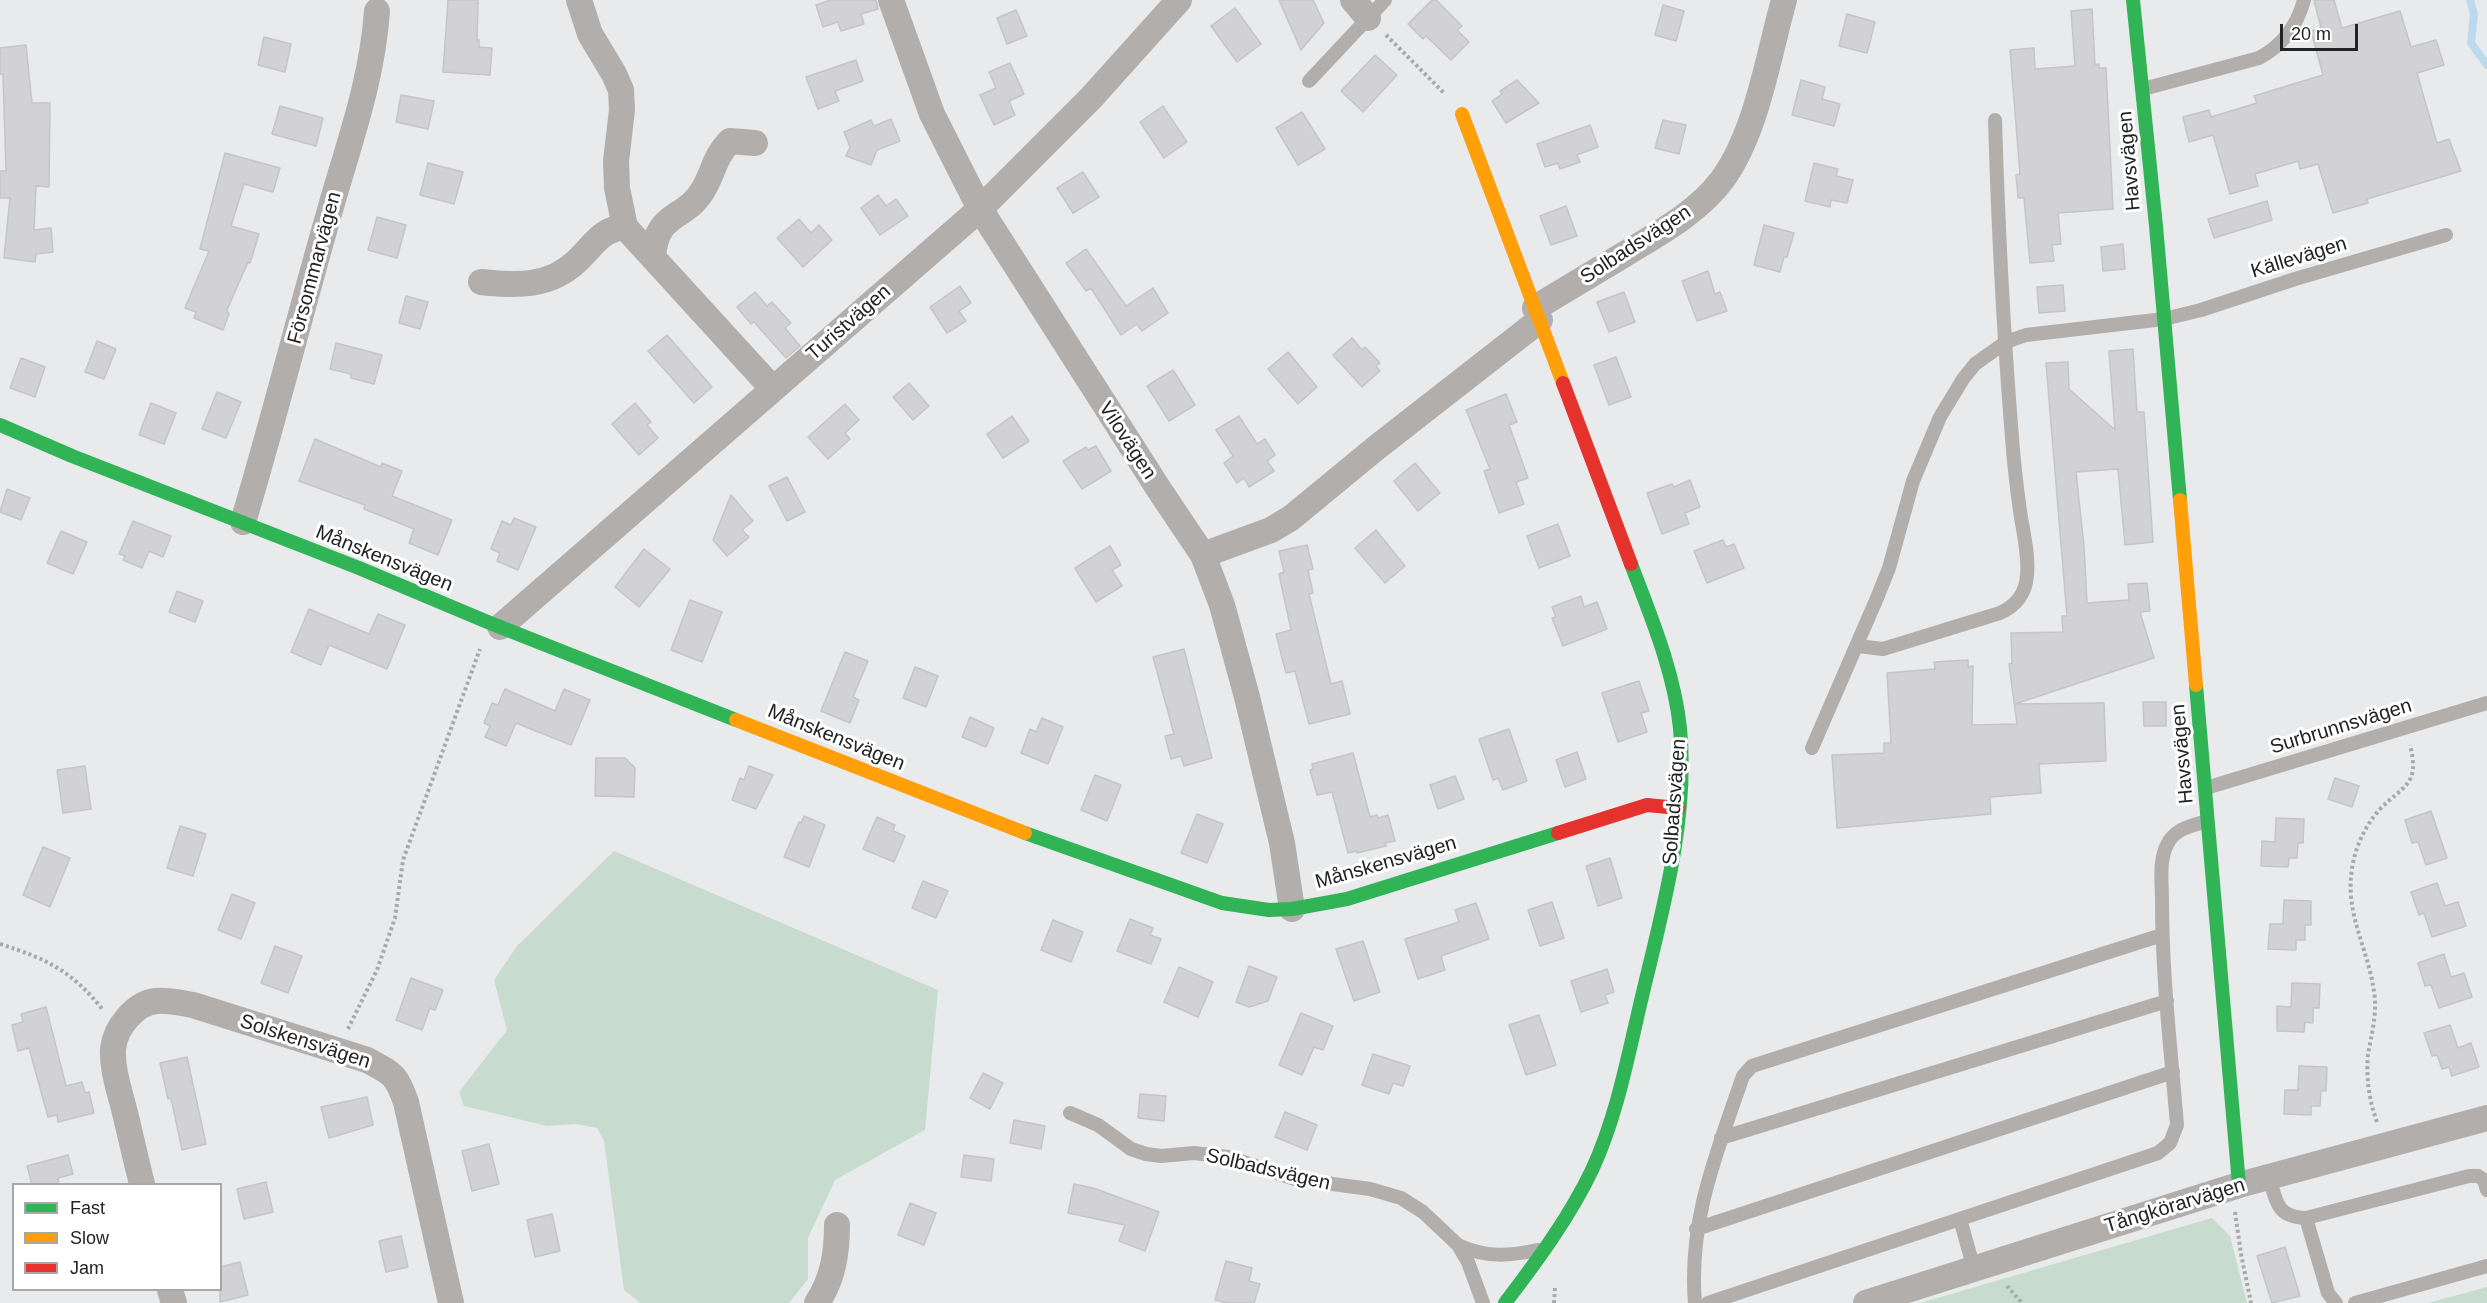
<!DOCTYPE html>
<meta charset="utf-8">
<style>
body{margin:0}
#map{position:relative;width:2487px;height:1303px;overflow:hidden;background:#e9eaec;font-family:Helvetica,sans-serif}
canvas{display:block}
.legend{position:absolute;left:12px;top:1183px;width:210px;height:108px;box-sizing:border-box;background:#fff;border:2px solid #a7a7a7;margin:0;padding:8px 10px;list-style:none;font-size:18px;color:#222324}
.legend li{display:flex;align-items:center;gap:12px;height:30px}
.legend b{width:30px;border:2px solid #a7a7a7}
.scale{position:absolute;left:2280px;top:24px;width:78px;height:27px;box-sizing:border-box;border:3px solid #222324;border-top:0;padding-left:8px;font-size:18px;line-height:21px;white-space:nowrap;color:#222324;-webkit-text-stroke:4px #fff;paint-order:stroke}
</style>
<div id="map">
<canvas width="2487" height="1303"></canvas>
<ul class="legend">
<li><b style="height:8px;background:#30b455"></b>Fast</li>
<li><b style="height:8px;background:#ff9f0a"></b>Slow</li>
<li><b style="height:8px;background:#e5322d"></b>Jam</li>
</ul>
<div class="scale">20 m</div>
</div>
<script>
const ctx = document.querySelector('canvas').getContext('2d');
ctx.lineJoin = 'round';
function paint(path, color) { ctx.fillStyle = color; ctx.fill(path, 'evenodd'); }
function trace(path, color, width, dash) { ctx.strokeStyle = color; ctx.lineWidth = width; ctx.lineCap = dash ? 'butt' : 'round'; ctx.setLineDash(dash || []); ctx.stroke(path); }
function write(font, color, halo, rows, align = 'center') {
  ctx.font = font + ' Helvetica,sans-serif'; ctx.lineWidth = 6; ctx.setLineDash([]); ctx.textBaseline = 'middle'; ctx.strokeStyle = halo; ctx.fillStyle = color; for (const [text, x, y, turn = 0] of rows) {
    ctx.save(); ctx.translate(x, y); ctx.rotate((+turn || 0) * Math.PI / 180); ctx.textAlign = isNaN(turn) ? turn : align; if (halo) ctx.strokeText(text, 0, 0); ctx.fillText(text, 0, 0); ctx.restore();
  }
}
const green = new Path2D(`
 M614,851L938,990L925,1130L835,1180L808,1238V1279L789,1303H640L624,1290L604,1141L597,1128L576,1124L547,1126L464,1106L459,1092L507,1030L494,980L517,946Z
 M2212,1218L2230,1236L2247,1303H1920Z
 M2487,1287V1303H2428Z`);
const stream = new Path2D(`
 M2470,0L2474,14L2471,43L2487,65`);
const building = new Path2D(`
 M448,0H478L477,40H479V47L492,48L490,75L443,72Z
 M831,0H876L878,9L861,14L864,24L841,31L838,22L823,27L816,5Z
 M1279,0H1313L1324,23L1301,50Z
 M1432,0H1436L1462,26L1457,30L1469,42L1451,60L1426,36L1423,39L1408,24Z
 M2314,0H2334L2342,28L2400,11L2411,47L2436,40L2444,65L2417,73L2437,143L2449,139L2461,171L2367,199L2368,203L2333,213L2318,164L2300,169L2298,161L2255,174L2258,186L2230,194L2213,135L2189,142L2183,117L2209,110L2211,117L2257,103L2254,96L2323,75L2311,31L2321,28Z
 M1663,5L1684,11L1676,41L1655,35Z
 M1235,8L1261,44L1237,62L1211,26Z
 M2092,9L2095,65L2099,64V68H2106L2113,209L2058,213L2061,244L2052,245L2054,261L2030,263L2024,198H2018L2016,175L2020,174L2010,50L2034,48L2035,69L2075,66L2071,11Z
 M1016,10L1027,36L1007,44L997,18Z
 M1847,14L1875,22L1867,53L1839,46Z
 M264,37L291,44L285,72L258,65Z
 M26,45L32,103H50L49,187L36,186L34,230L51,228L53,252L36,254L35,262L4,258L10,198H0V171H6L3,74H0V48Z
 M1375,55L1397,75L1363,112L1341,91Z
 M856,60L863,81L835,91L839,101L818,109L806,77Z
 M1010,63L1024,94L1009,101L1015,115L994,125L980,95L996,88L989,72Z
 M1517,80L1539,103L1506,123L1492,101L1502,94L1500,91Z
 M1801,80L1825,87L1822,99L1840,104L1834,126L1792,115Z
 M401,95L434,101L428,129L396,122Z
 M280,106L323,118L316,146L272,134Z
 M1163,106L1187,142L1164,158L1140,122Z
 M1302,112L1325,149L1298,165L1276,128Z
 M891,119L900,141L877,150L871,165L846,156L850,147L844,132L871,120L874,126Z
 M1663,120L1686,125L1679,154L1655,148Z
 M1590,125L1598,147L1577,155L1580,162L1560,169L1558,163L1545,167L1537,144Z
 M225,153L280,168L273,192L244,184L231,226L259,234L250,263L248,262L227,310L229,314L223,330L194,318L196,312L185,308L209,251L200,249Z
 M428,163L463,172L454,204L420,195Z
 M1814,163L1838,169L1836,176L1853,180L1847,203L1831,200L1830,207L1805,201Z
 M1083,172L1099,197L1073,213L1057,188Z
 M878,195L886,206L896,199L908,216L880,235L861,208Z
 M2267,201L2272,220L2214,238L2208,219Z
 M1566,206L1577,236L1551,245L1540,216Z
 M377,217L406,225L397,258L368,250Z
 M799,219L811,233L819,225L832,240L803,267L777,238Z
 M1764,225L1794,233L1787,257H1784L1780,272L1754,265Z
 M2123,244L2125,269L2103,271L2101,247Z
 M1086,249L1126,306L1153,288L1168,313L1142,331L1137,324L1121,335L1091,288L1086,291L1066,263Z
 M1708,271L1715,294L1720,292L1727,311L1697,321L1682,281Z
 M2063,285L2065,311L2039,313L2037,287Z
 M960,286L971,303L959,311L966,321L947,333L930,307Z
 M755,292L767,306L772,302L791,323L785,328L800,346L786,358L754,322L751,324L737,307Z
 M1624,292L1635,322L1609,332L1597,302Z
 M406,296L428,302L420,329L399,323Z
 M667,335L712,387L694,403L648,351Z
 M1352,338L1362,350L1365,347L1380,363L1376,366L1380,371L1362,387L1333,355Z
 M97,341L116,349L104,379L85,372Z
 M336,343L382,355L374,384L351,378V374L330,369Z
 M2133,349L2137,412H2144L2153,542L2125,545L2118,469L2076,472L2084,546L2087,603L2129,600L2128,584L2147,583L2150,611L2140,612L2154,658L2015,704L2104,703L2106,761L2039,764L2041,793L1990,797L1991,814L1837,828L1832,755L1884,753V743H1891L1887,673L1935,669L1934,662L1968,660V667L1973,666L1972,725L2017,724L2009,664L2012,663L2011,633L2063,632L2062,616H2067L2046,363L2068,362L2069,389L2115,430L2109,351Z
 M1288,352L1317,387L1298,404L1268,369Z
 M1616,357L1631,397L1609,405L1594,365Z
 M21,358L45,367L35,397L10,388Z
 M1173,370L1195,405L1169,421L1147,386Z
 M909,383L929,406L913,420L893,397Z
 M217,392L241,402L226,438L202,429Z
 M1506,394L1517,422L1509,425L1528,478L1516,482L1524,504L1499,513L1484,471L1490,469L1466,410Z
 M151,403L176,413L164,444L139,435Z
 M635,403L651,422L647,425L658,438L639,455L612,424Z
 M845,404L859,420L845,433L850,439L828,459L808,437Z
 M1012,416L1029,441L1003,458L987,434Z
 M1239,416L1257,444L1265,439L1275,455L1267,461L1274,471L1249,487L1244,478L1237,483L1224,463L1233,456L1216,430Z
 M315,439L381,467L382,463L402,471L392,496L452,520L438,555L409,543L414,529L364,509L365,505L299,481Z
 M1096,446L1111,471L1082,489L1063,461L1086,447L1088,450Z
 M1415,463L1440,493L1418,511L1394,481Z
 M787,477L805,512L787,521L769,486Z
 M1690,480L1700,507L1685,513L1689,524L1662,534L1647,493L1672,484L1674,487Z
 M7,489L30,498L21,520L0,512Z
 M731,495L753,521L742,530L749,537L727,556L713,540Z
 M514,518L536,527L518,570L497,561L500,553L491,549L502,521L511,525Z
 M133,521L171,536L163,557L149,551L142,568L123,560L125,556L119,554Z
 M1558,524L1570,556L1539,568L1527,536Z
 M1376,530L1405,566L1385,583L1355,548Z
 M61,531L87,542L73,574L47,563Z
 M1723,540L1726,547L1734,544L1744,568L1707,583L1694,551Z
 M1307,545L1313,569L1308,570L1313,593L1309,594L1331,684L1342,681L1350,714L1309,724L1295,671L1286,673L1276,634L1291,630L1279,574L1284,572L1279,551Z
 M1110,546L1121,565L1112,570L1122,586L1096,602L1075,568Z
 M644,549L670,569L639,607L615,587Z
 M177,591L203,601L195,622L169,612Z
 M1581,596L1584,607L1597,602L1607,629L1563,646L1552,618L1556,617L1552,607Z
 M690,600L722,612L702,662L671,650Z
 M309,609L369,634L378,614L405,625L387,669L329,645L321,665L291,652Z
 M1184,649L1212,758L1184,766L1181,756L1171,759L1165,736L1174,734L1153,657Z
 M845,652L868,661L853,697L859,700L850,723L821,711Z
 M915,667L938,676L926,707L903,698Z
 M1639,681L1649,711L1641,713L1647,732L1618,742L1602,693Z
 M505,689L555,711L564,689L590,700L571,745L516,723L506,746L485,737L490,726L484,723L492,703L498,705Z
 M2143,702H2166V726H2144Z
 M970,717L994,728L986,747L962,737Z
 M1042,718L1063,727L1048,764L1021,753L1030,729L1036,732Z
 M1509,729L1527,781L1503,790L1498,778L1493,780L1479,739Z
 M1577,752L1586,779L1565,787L1556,760Z
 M1353,753L1370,817L1377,815L1378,818L1388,815L1395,841L1385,843L1386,846L1357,853V851L1348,853L1332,792L1317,795L1310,770L1313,769L1312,764Z
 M596,758H625L635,768L634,797L595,796Z
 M85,766L91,809L63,813L57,770Z
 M749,766L773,775L756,809L732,800L740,778L744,780Z
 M1095,775L1121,785L1107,821L1081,810Z
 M1455,776L1464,799L1438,809L1430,785Z
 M2335,778L2359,786L2352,807L2328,799Z
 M2431,811L2447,858L2426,865L2418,842L2412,843L2405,820Z
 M1197,814L1223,824L1207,863L1181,853Z
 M804,816L825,825L809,867L784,857L799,822L801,823Z
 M877,817L895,825L893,831L905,836L894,862L863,849Z
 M2276,818L2304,819L2303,843H2298L2297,858H2289L2288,867L2261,866L2262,841L2275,842Z
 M180,826L206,834L193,876L167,868Z
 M43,847L70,858L50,907L23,895Z
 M1610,858L1622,898L1598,906L1586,866Z
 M923,881L948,891L936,918L912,908Z
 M2437,883L2445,906L2458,902L2466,926L2432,937L2424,913L2419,915L2411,892Z
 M232,894L255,903L241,939L218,930Z
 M2284,900L2311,901V925H2305V940H2296V950L2268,949L2270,924H2283Z
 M1552,902L1564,938L1540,946L1528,910Z
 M1476,903L1489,939L1441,956L1445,970L1418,979L1405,939L1459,922L1455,910Z
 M1130,919L1153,928L1150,935L1161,939L1151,964L1117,951Z
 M1053,920L1083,932L1071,962L1041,950Z
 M1363,941L1380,992L1354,1001L1336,949Z
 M275,946L302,956L288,993L261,983Z
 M2444,954L2451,977L2464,973L2472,997L2439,1008L2431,985L2425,986L2418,963Z
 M1249,966L1277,977L1268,1001L1249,1007L1236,1002Z
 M1179,967L1213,982L1198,1017L1164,1002Z
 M1607,969L1614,992L1605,995L1608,1003L1581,1012L1571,981Z
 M411,978L443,990L435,1010L430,1008L422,1030L396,1020Z
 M2292,983L2320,984L2319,1008H2313V1023L2305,1022L2304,1032L2277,1031V1006L2291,1007Z
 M46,1007L66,1086L82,1082L85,1093L89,1092L94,1113L58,1122L57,1115L48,1117L29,1048L18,1051L12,1025L23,1022L21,1014Z
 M1301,1013L1333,1026L1323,1050L1314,1047L1302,1075L1279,1065Z
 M1539,1015L1556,1065L1526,1075L1509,1025Z
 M2450,1025L2458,1048L2471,1043L2479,1067L2452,1076L2449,1067L2442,1069L2437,1055L2432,1056L2424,1033Z
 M1373,1054L1410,1066L1403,1086L1393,1083L1389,1094L1362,1085Z
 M187,1057L206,1144L182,1150L171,1098L168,1099L160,1063Z
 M2299,1066L2327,1067L2326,1091H2321L2320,1106H2311V1115L2284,1114L2285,1090H2298Z
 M983,1073L1003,1083L990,1109L970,1098Z
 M1140,1094L1166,1096L1164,1121L1138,1118Z
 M367,1097L373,1125L329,1138L321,1107Z
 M1285,1112L1317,1125L1307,1150L1275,1137Z
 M1014,1120L1045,1126L1041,1149L1010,1143Z
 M489,1144L499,1184L472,1191L462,1151Z
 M68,1155L73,1174L58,1178L59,1185H32L27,1166Z
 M964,1155L994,1159L991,1181L961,1177Z
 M266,1182L273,1212L244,1219L237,1189Z
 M1074,1184L1093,1188L1159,1212L1145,1251L1119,1241L1125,1225L1068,1213Z
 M910,1203L936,1213L924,1245L898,1235Z
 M552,1214L560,1251L535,1257L527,1220Z
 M401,1236L408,1267L386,1272L379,1241Z
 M2285,1247L2300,1296L2272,1303L2257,1256Z
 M1226,1261L1252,1268L1249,1281L1260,1284L1254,1303H1227L1215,1300Z
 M240,1262L248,1295L220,1302V1267Z`);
const path = new Path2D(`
 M1386,35L1444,93
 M0,944C47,959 72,971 103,1010
 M348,1029L377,970L395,918L403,860L480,649
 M2377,1122C2369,1100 2366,1078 2368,1055C2371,1037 2376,1018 2375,1000C2370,944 2337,909 2357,848C2362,834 2370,820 2380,809C2404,785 2420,785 2410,745
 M2235,1212L2241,1254L2251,1303
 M2007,1286L2022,1303
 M1554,1303L1555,1287`);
const lane = new Path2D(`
 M1309,81L1385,0
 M2143,89L2259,58C2282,46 2297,26 2304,0
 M1858,646L1883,649L2000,613C2016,606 2026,593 2027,575C2029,554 2023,532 2020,511C2016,483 2013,454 2011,425C2003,324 1998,221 1995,120
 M1812,748L1877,598L1889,568L1913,481L1940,417L1963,379L1975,364L2006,342L2026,335L2164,319L2201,310L2295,279L2446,235
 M2206,788L2487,703
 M1070,1113L1098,1125L1131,1149L1146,1154L1161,1156L1194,1153L1228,1157L1295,1179L1370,1189L1401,1198L1423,1212L1458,1245L1468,1262L1483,1303
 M1721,1138L2167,1001
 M2269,1177C2277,1202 2276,1217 2306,1218L2469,1176H2478L2484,1180L2487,1190
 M2306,1218L2328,1293L2336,1303
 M1960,1219L1974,1269
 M1696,1229L2173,1072
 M1458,1245C1486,1258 1509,1256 1538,1250
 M1695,1303C1688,1221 1717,1152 1743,1076L1752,1066L2162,935
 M1708,1303L2158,1153L2170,1143L2177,1125C2171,1051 2162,976 2162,901C2162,884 2159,863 2166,847C2173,829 2190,826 2207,821
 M2355,1303L2487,1266`);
const street = new Path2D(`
 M579,0L590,34L614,74L621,90L622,110L616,161L617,188L625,227L773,389
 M891,0L932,114L980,209L1160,491L1203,555L1222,605L1247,697L1282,843L1292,909
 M1353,0L1368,18
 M653,258C656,210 685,221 703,190C714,172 714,157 730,141L755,143
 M481,282C516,286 550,287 577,261C594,245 601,229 625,227
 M1535,308C1565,290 1595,272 1625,254C1659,233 1697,213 1722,180C1757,132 1768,57 1784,0
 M243,522C274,419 300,314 330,210C349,143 372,82 377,11
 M1203,555L1271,530L1291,518L1376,448L1540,320
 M500,627L980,209L1091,98L1179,0
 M142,1184C136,1161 131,1137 125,1113C120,1092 112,1071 113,1049C115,1028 135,1003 156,1001C169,1000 181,1003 193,1005L367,1060C393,1074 396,1074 406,1102L451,1303
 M170,1290L174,1303
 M817,1303C833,1279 837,1253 837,1225
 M1866,1303L2239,1185L2487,1118`);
const fast = new Path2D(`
 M2133,0L2156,226L2180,500
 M0,425L72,456L359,568L490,623L736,720
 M2196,685L2239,1185
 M1025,833L1222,903L1269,910L1292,909L1347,899L1558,833
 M1505,1303C1537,1261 1569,1218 1592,1170C1616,1118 1627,1061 1640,1005C1661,915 1689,822 1680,728C1674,671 1651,617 1631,564`);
const slow = new Path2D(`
 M1462,114L1563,383
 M2180,500L2196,685
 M736,720L1025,833`);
const jam = new Path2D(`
 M1563,383L1631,564
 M1558,833L1647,805L1678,808`);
const streetNames = [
 ["Havsvägen",2130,161,-95],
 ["Solbadsvägen",1636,245,-33],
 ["Källevägen",2299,258,-17],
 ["Försommarvägen",315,268,-75],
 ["Turistvägen",849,323,-41],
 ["Vilovägen",1127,441,57],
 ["Månskensvägen",384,559,22],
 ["Surbrunnsvägen",2341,727,-17],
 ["Månskensvägen",836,738,22],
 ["Havsvägen",2183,754,-95],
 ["Solbadsvägen",1675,802,-86],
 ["Månskensvägen",1386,863,-16],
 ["Solskensvägen",305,1042,18],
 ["Solbadsvägen",1268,1170,13],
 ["Tångkörarvägen",2175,1206,-17]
];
paint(green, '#c7dccf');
trace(stream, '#bbdbec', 8);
paint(building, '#d2d2d4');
trace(building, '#c4c5c6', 1.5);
trace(path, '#aaa8a7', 4, [3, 3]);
trace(lane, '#b2aeab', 14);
trace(street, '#b2aeab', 26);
trace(fast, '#30b455', 14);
trace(slow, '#ff9f0a', 14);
trace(jam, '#e5322d', 14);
write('20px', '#222324', '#fff', streetNames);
</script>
